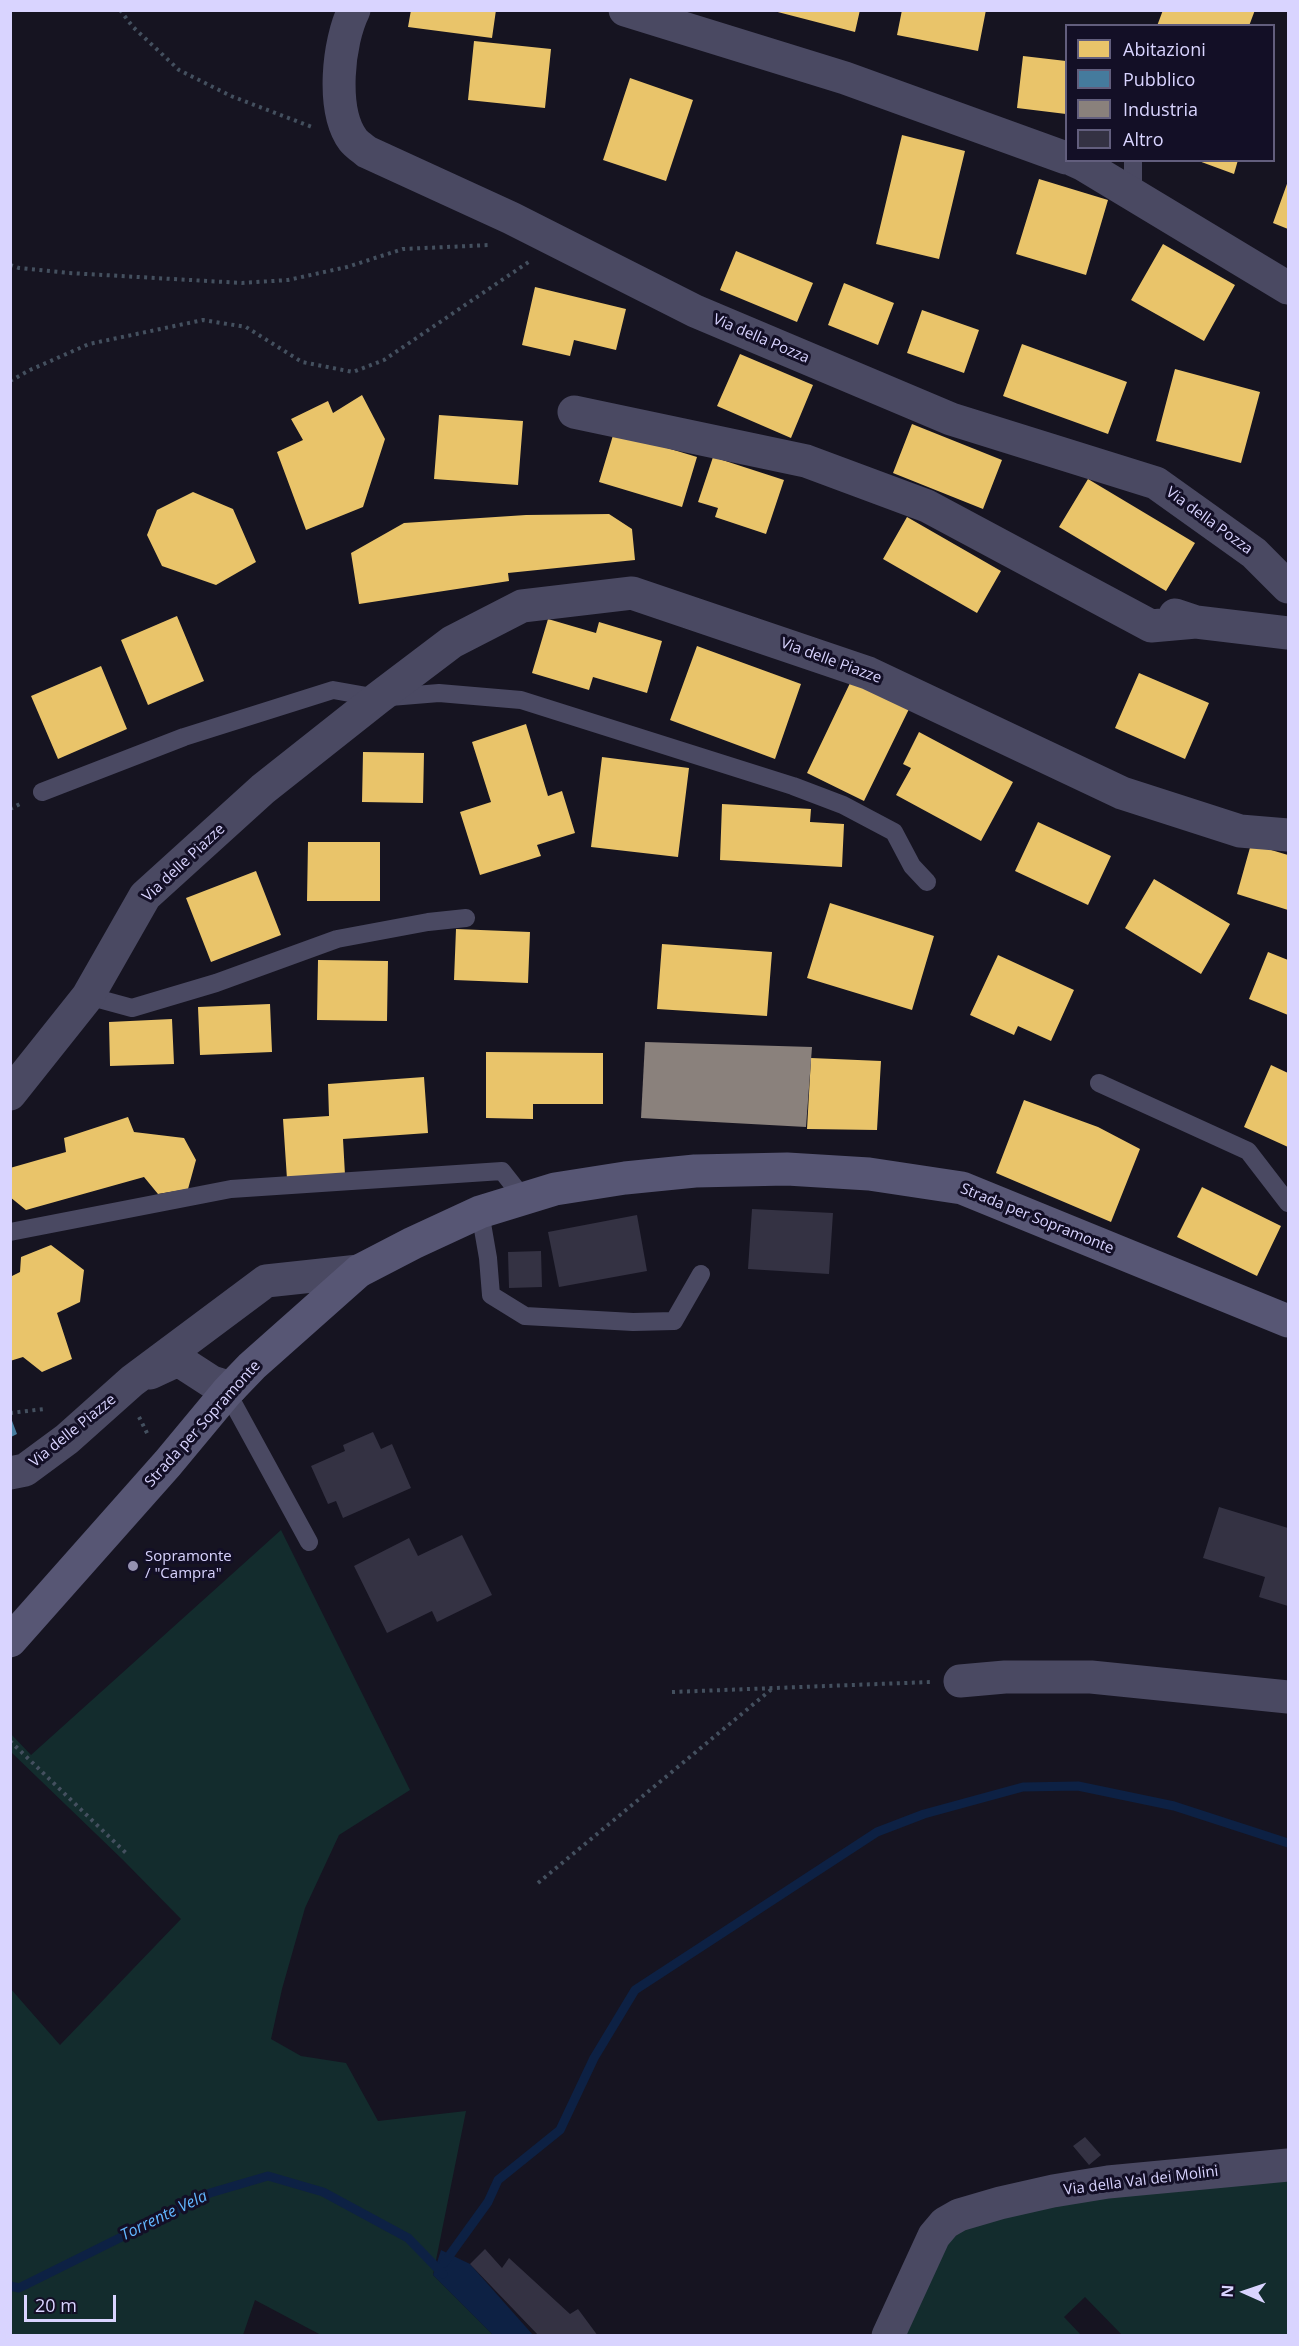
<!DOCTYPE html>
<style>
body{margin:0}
#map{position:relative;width:1299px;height:2346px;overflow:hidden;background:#161421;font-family:"Open Sans",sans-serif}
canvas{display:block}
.frame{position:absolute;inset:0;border:12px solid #d9d4ff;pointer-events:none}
.legend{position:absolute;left:1065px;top:24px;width:210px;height:138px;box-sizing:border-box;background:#130f26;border:2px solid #625e7d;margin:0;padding:8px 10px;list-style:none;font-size:18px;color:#d9d4ff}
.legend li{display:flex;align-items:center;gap:12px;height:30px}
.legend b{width:30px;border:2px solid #625e7d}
.north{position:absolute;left:1215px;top:2262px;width:60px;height:60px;-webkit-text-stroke:4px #130f26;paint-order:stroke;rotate:273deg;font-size:16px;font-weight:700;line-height:24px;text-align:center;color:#d9d4ff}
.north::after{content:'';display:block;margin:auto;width:21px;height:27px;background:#d9d4ff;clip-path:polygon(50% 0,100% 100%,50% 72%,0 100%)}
.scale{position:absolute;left:24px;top:2295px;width:92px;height:27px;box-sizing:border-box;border:3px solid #d9d4ff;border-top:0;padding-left:8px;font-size:18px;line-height:21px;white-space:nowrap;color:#d9d4ff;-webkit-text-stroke:4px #130f26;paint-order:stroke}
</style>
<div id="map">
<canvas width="1299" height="2346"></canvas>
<div class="frame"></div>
<ul class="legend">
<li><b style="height:16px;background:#e9c46a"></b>Abitazioni</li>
<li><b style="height:16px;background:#457b9d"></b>Pubblico</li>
<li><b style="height:16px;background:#8a817c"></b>Industria</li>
<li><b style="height:16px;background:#343243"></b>Altro</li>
</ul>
<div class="north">N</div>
<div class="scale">20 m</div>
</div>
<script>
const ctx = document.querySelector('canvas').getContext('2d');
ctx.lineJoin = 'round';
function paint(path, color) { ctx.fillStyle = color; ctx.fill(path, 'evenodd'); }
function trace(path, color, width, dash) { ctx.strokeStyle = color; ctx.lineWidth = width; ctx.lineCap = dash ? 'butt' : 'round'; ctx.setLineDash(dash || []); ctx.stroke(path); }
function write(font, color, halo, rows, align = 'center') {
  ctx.font = font + ' "Open Sans",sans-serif'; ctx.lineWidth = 6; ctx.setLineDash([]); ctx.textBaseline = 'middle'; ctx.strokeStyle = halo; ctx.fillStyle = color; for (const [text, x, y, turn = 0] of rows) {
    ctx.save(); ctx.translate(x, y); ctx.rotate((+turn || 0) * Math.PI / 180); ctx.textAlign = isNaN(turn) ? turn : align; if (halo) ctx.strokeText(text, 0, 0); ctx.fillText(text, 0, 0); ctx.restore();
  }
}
const green = new Path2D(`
 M281,1530L410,1790L339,1835L305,1908L282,1989L271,2039L301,2056L346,2063L378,2121L466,2111L433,2275L493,2335H321L255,2300L243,2335H11L10,1988L60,2045L181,1919L123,1860L11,1752V1734L31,1755Z
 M1288,2175V2335H1122L1085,2297L1064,2317L1081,2335L896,2336L951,2232L1094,2194Z`);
const water = new Path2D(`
 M441,2250L470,2264L533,2335H493L433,2275Z`);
const homes = new Path2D(`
 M411,10H496L492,38L408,27Z
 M770,10H860L855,32Z
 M902,10H986L978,51L897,35Z
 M1163,10H1255L1249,26H1157Z
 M474,41L551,49L545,108L468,100Z
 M1023,56L1066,61V114L1017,108Z
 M630,78L693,100L666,181L603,160Z
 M902,135L965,151L939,259L876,244Z
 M1196,160H1238L1234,174Z
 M1039,179L1108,200L1086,275L1016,254Z
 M1288,181V229L1273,223Z
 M1163,244L1235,285L1204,341L1131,300Z
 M736,251L813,283L797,322L720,290Z
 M844,283L894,303L878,345L828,325Z
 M535,287L626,309L616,350L574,340L570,356L522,345Z
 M922,310L979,330L964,373L907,353Z
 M1022,344L1127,382L1108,434L1003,396Z
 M740,354L813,385L791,438L717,406Z
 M1175,369L1260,392L1241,463L1156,441Z
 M362,395L385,439L363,507L306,530L277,452L303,440L291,419L328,401L333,413Z
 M439,415L523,421L518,485L434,479Z
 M912,424L1002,460L983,509L893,473Z
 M614,432L697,457L682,507L599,482Z
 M713,457L784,480L766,534L715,517L718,508L698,502Z
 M1088,479L1195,543L1166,591L1059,527Z
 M193,492L233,509L256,562L216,585L162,566L147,535L157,510Z
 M609,514L632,529L635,560L508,573L509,581L359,604L351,553L404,523L526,515Z
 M907,517L1001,571L977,613L883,559Z
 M177,616L204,681L148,705L121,640Z
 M548,619L596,633L599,622L662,641L647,693L593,677L589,690L532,673Z
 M697,646L801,684L775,759L670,720Z
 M101,666L127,729L58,759L31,696Z
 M1139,673L1209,703L1185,759L1115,728Z
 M851,681L909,709L864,801L807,773Z
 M526,724L548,796L562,791L575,833L537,845L541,856L480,875L460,812L491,802L472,742Z
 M919,732L1013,782L981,841L896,795L911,768L903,764Z
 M363,752L424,753L423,803L362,802Z
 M602,757L689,768L678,857L591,847Z
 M722,804L811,809L810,822L844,824L842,867L720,860Z
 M1038,822L1111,856L1088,905L1015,871Z
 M308,842H380V901H307Z
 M1251,844L1288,855V910L1237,894Z
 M256,871L281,935L211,962L186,898Z
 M1154,879L1230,924L1201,974L1125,928Z
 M830,903L934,936L912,1010L807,978Z
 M456,929L530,932L528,983L454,980Z
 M662,944L772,952L767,1016L657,1009Z
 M1268,952L1288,960V1015L1249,999Z
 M998,955L1074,990L1051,1041L1018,1026L1014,1035L970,1015Z
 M318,960L388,961L387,1021L317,1020Z
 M270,1004L272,1052L200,1055L198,1007Z
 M172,1019L174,1064L110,1066L109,1022Z
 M486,1052L603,1053V1104H533V1119L486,1118Z
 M811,1058L881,1061L877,1130L807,1129Z
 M1271,1065L1288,1073V1147L1244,1127Z
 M424,1077L428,1133L343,1139L345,1175L287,1179L283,1119L329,1116L328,1084Z
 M1024,1100L1098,1127L1140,1149L1111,1222L996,1173Z
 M128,1117L134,1132L184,1138L196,1160L188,1189L158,1194L144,1177L26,1210L10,1197V1168L66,1152L64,1138Z
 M1202,1187L1281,1226L1257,1276L1177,1237Z
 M51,1245L84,1270L80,1302L57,1313L72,1359L42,1372L23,1357L10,1361V1277L20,1272L21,1257Z`);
const public = new Path2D(`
 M11,1418L17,1434L11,1437Z`);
const industry = new Path2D(`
 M645,1042L812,1047L806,1127L641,1118Z`);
const stream = new Path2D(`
 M444,2263L488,2202L498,2180L560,2130L594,2058L635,1990L877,1832L924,1814L1023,1787L1078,1786L1174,1806L1288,1843
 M10,2286L19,2288L210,2193L268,2176L323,2192L408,2238L443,2274`);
const building = new Path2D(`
 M752,1209L833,1213L829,1274L748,1269Z
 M637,1215L647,1271L559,1287L548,1232Z
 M541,1251L542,1287L509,1288L508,1252Z
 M373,1432L381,1449L392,1444L411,1488L343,1518L336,1501L328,1504L311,1466L345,1451L343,1445Z
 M1219,1507L1288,1528V1606L1259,1597L1265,1577L1203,1558Z
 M462,1535L492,1595L437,1622L432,1611L387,1633L354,1566L409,1538L418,1556Z
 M1085,2137L1101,2155L1089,2165L1073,2146Z
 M485,2249L502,2268L509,2258L570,2314L578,2309L598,2336H539L470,2264Z`);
const path = new Path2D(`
 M120,10L133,27L179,70L231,96L312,127
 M10,265L19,268L69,273L242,283L288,280L347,267L403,249L490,245
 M10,381L30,370L89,344L203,320L246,327L302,362L353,372L384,360L530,261
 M10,809L20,804
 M10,1413L44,1409
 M139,1417L148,1435
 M672,1692L930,1682
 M10,1741L127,1854
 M538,1883L773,1688`);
const lane = new Path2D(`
 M1133,194V160
 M42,792L184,737L333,690L378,698L439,693L521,700L793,786L843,805L894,832L912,866L927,882
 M88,996L132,1008L216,983L337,939L428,922L466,918
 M1099,1083L1248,1151L1288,1203
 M480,1212L488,1258L491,1295L525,1316L633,1322L674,1321L701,1274
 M10,1232L231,1189L502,1171L524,1199
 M227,1392L309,1542`);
const street = new Path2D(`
 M354,10C338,42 331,110 353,140C356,144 362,148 367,152L511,218L695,311L951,419L1156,483L1254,553L1288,587
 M625,10L845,78L1066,158
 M1073,160L1084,165L1288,288
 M574,412L806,461L927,506L1151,626L1196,622
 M1175,615L1196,622L1288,633
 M10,1094L88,996L145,896L263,789L378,698L452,642L522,606L632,593L868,673L1122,793L1240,831L1288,835
 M150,1373L178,1360L212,1382L231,1388
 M10,1473L25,1470L67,1439L132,1381L266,1281L359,1271
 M960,1681L1005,1677H1091L1288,1697
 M888,2336L934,2236L945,2223L959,2215L1000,2203L1053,2191L1108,2182L1288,2165`);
const secondary = new Path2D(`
 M10,1641L168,1463L227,1392L252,1366L359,1271L413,1243L480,1212L555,1189L625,1178L695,1171L787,1169L869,1174L962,1188L1288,1321`);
const markers = [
 [133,1566,6,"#9591b1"]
];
const streetNames = [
 ["Via della Pozza",761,339,23],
 ["Via della Pozza",1209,521,36],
 ["Via delle Piazze",831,661,20],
 ["Via delle Piazze",184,863,-43],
 ["Strada per Sopramonte",1037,1219,22],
 ["Strada per Sopramonte",203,1424,-48],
 ["Via delle Piazze",73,1431,-39],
 ["Via della Val dei Molini",1141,2181,-7]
];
const poiNames = [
 ["Sopramonte",145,1557],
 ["/ \"Campra\"",145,1574]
];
const waterNames = [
 ["Torrente Vela",164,2216,-26]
];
paint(green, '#132c2d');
paint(water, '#0d2144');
paint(homes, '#e9c46a');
paint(public, '#457b9d');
paint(industry, '#8a817c');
trace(stream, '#0d2144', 9);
paint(building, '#343243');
trace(path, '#44505f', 4, [3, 4.5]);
trace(lane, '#4a4962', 18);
trace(street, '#4a4962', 33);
trace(secondary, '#575674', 33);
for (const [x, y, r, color] of markers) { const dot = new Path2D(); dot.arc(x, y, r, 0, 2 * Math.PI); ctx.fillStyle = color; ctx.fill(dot); trace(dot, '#130f26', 2); }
write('15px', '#d9d4ff', '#130f26', streetNames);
write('15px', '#d9d4ff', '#130f26', poiNames, 'left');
write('italic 16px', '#62b6ff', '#130f26', waterNames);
</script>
